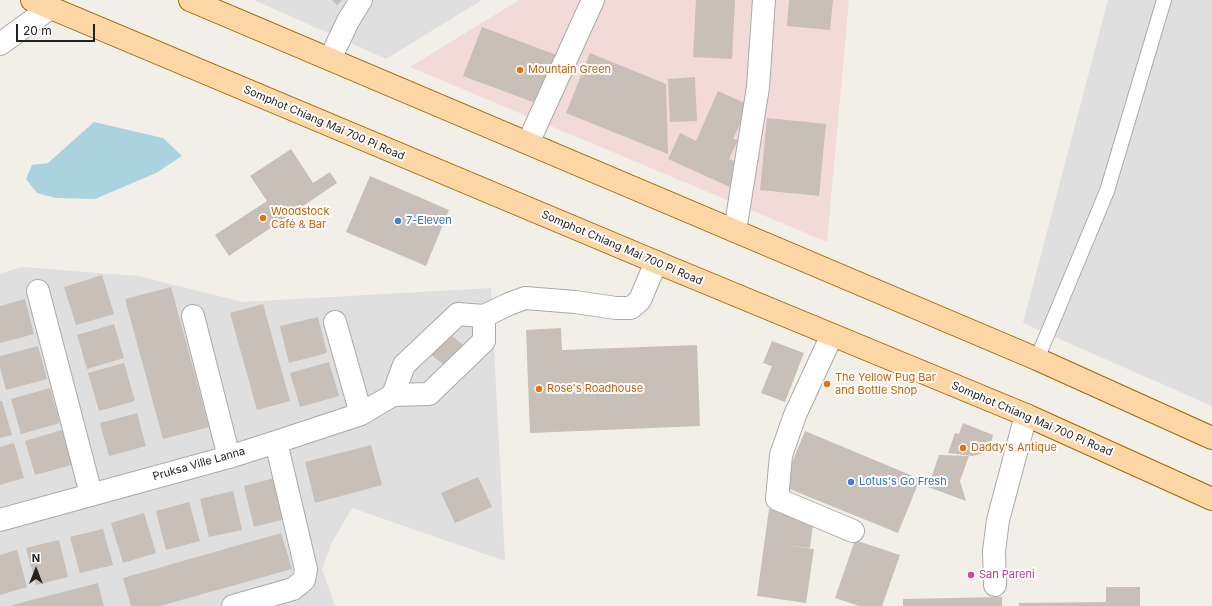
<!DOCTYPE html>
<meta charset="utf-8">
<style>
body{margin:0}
#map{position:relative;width:1212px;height:606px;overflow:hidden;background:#f2efe9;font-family:Inter,sans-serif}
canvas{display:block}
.north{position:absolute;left:16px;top:550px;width:40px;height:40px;-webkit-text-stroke:3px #fff;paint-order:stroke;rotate:0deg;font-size:11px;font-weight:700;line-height:16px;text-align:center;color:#222}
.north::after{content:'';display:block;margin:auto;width:14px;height:18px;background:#222;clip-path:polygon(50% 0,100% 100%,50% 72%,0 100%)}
.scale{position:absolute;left:16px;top:24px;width:79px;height:18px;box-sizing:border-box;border:2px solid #222;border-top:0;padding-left:5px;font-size:12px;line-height:14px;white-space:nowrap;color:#222;-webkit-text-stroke:3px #fff;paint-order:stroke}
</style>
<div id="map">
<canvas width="1212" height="606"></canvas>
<div class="north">N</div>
<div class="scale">20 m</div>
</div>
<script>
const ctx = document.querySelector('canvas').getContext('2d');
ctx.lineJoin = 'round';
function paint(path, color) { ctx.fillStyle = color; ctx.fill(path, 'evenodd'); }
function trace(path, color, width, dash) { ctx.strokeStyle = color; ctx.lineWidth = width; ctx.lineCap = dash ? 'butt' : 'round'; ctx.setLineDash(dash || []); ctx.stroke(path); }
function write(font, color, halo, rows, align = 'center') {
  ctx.font = font + ' Inter,sans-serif'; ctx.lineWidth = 4; ctx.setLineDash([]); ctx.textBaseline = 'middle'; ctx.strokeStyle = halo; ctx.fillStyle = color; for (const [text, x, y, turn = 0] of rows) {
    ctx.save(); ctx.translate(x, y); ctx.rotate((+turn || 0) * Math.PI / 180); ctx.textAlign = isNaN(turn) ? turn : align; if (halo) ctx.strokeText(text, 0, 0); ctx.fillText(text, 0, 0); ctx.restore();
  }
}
const residential = new Path2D(`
 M254,0H482L386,59Z
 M1108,0H1212V406L1023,323Z
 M21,267L138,276L243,302L491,288L505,561L352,508L332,542L322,569L335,606H0V274Z`);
const commercial = new Path2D(`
 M519,0H849L827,242L410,67Z`);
const water = new Path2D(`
 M94,122L163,138L182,156L156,173L95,199L56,198L37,193L26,179L32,165L48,163Z`);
const building = new Path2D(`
 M332,0H342L337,5Z
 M696,0H735L732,59L693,57Z
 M789,0H833L830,30L787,26Z
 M482,27L559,56L541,105L463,76Z
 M590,53L666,84L668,154L566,113Z
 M695,77L697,121L670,122L668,79Z
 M718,91L749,105L733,139L738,140L729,159L741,164L730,187L668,159L680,133L696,141Z
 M767,118L826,124L819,196L760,190Z
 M291,149L313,183L330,172L337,183L229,256L215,235L267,201L250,176Z
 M370,176L449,210L426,266L346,232Z
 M102,275L114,314L76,325L64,287Z
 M171,287L209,427L163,439L125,299Z
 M25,299L34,334L0,343V306Z
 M263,304L290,401L257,410L230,313Z
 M318,317L327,353L289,363L280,326Z
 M114,324L124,358L87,369L77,335Z
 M561,328L562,350L697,345L700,426L530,433L526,330Z
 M445,331L465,346L448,368L429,353Z
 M772,341L804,353L785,402L761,393L772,366L763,363Z
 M38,346L47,379L6,390L0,367V356Z
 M329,362L339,396L300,407L290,373Z
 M124,363L135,401L99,411L88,373Z
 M50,388L60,423L21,434L11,399Z
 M0,401H2L12,435L0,438Z
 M137,413L146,446L109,456L100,423Z
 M963,423L993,435L989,451L973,456L948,453L955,433L959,434Z
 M65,429L75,464L35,475L25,441Z
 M805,431L920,479L898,533L782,486Z
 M14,443L24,478L0,485V447Z
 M371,445L382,485L315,503L305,462Z
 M939,455L969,456L960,481L966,501L928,487Z
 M278,477L289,518L254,527L244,486Z
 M478,477L492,507L455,523L441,493Z
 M233,491L242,530L209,537L200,499Z
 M189,502L200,541L166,550L156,511Z
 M769,509L814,516L810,548L783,545L814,549L806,603L757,596Z
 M144,513L156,553L123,563L111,523Z
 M103,529L113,565L80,573L70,537Z
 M281,533L292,569L160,606H131L123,578Z
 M59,540L68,577L36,585L26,548Z
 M855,540L900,555L882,606H859L835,598Z
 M17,550L27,587L0,595V555Z
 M98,583L104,606H12V605Z
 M1106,587H1140V606H1019V603L1106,602Z
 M1002,597V606H903V599Z`);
const service = new Path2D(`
 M1037,359L1107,191L1164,0`);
const minor = new Path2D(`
 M0,44L50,8
 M330,59L348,21L361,0
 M528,143L593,0
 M735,231L758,87L764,0
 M38,291L91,494
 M193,316L229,457
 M484,316L509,304L525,298L575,302L616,308H631L640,300L656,262
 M335,322L361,414
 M832,335L795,415L781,455L777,499L853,531
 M393,395L404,365L458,314L484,316
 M0,520L229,457L276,442L361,414L393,395L429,394L484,341V316
 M995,585L994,551L998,520L1026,415
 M233,606L293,589L304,580L306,569L276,442`);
const primary = new Path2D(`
 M32,0L656,262L1026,415L1212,499
 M190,0L1037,359L1212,438`);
const markers = [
 [520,70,4,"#e8710a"],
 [263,218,4,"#e8710a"],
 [398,221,4,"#3f7fe0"],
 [827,384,4,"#e8710a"],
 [539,389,4,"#e8710a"],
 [963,448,4,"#e8710a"],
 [851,482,4,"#3f7fe0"],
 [971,575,4,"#d1479c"]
];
const foodNames = [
 ["Mountain Green",528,70],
 ["Woodstock",271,212],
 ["Café & Bar",271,225],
 ["The Yellow Pug Bar",835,378],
 ["and Bottle Shop",835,391],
 ["Rose's Roadhouse",547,389],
 ["Daddy's Antique",971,448]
];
const streetNames = [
 ["Somphot Chiang Mai 700 Pi Road",324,123,23],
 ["Somphot Chiang Mai 700 Pi Road",622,248,23],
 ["Somphot Chiang Mai 700 Pi Road",1032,419,23],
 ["Pruksa Ville Lanna",199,464,-16]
];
const shopNames = [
 ["7-Eleven",406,221],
 ["Lotus's Go Fresh",859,482]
];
const hotelNames = [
 ["San Pareni",979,575]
];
paint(residential, '#e0dfdf');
paint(commercial, '#f2dad9');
paint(water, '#aad3df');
paint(building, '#c7bfb8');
trace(service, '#a9a9a9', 16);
trace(minor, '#a9a9a9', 24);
trace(primary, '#a06b00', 24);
trace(service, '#fff', 14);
trace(minor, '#fff', 22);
trace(primary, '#fcd6a4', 22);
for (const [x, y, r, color] of markers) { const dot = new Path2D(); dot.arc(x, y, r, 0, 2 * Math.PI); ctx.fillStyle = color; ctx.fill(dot); trace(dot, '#fff', 1.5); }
write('11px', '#c56008', '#fff', foodNames, 'left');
write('11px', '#222', '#fff', streetNames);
write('11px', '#366cbe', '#fff', shopNames, 'left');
write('11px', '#b23c85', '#fff', hotelNames, 'left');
</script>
